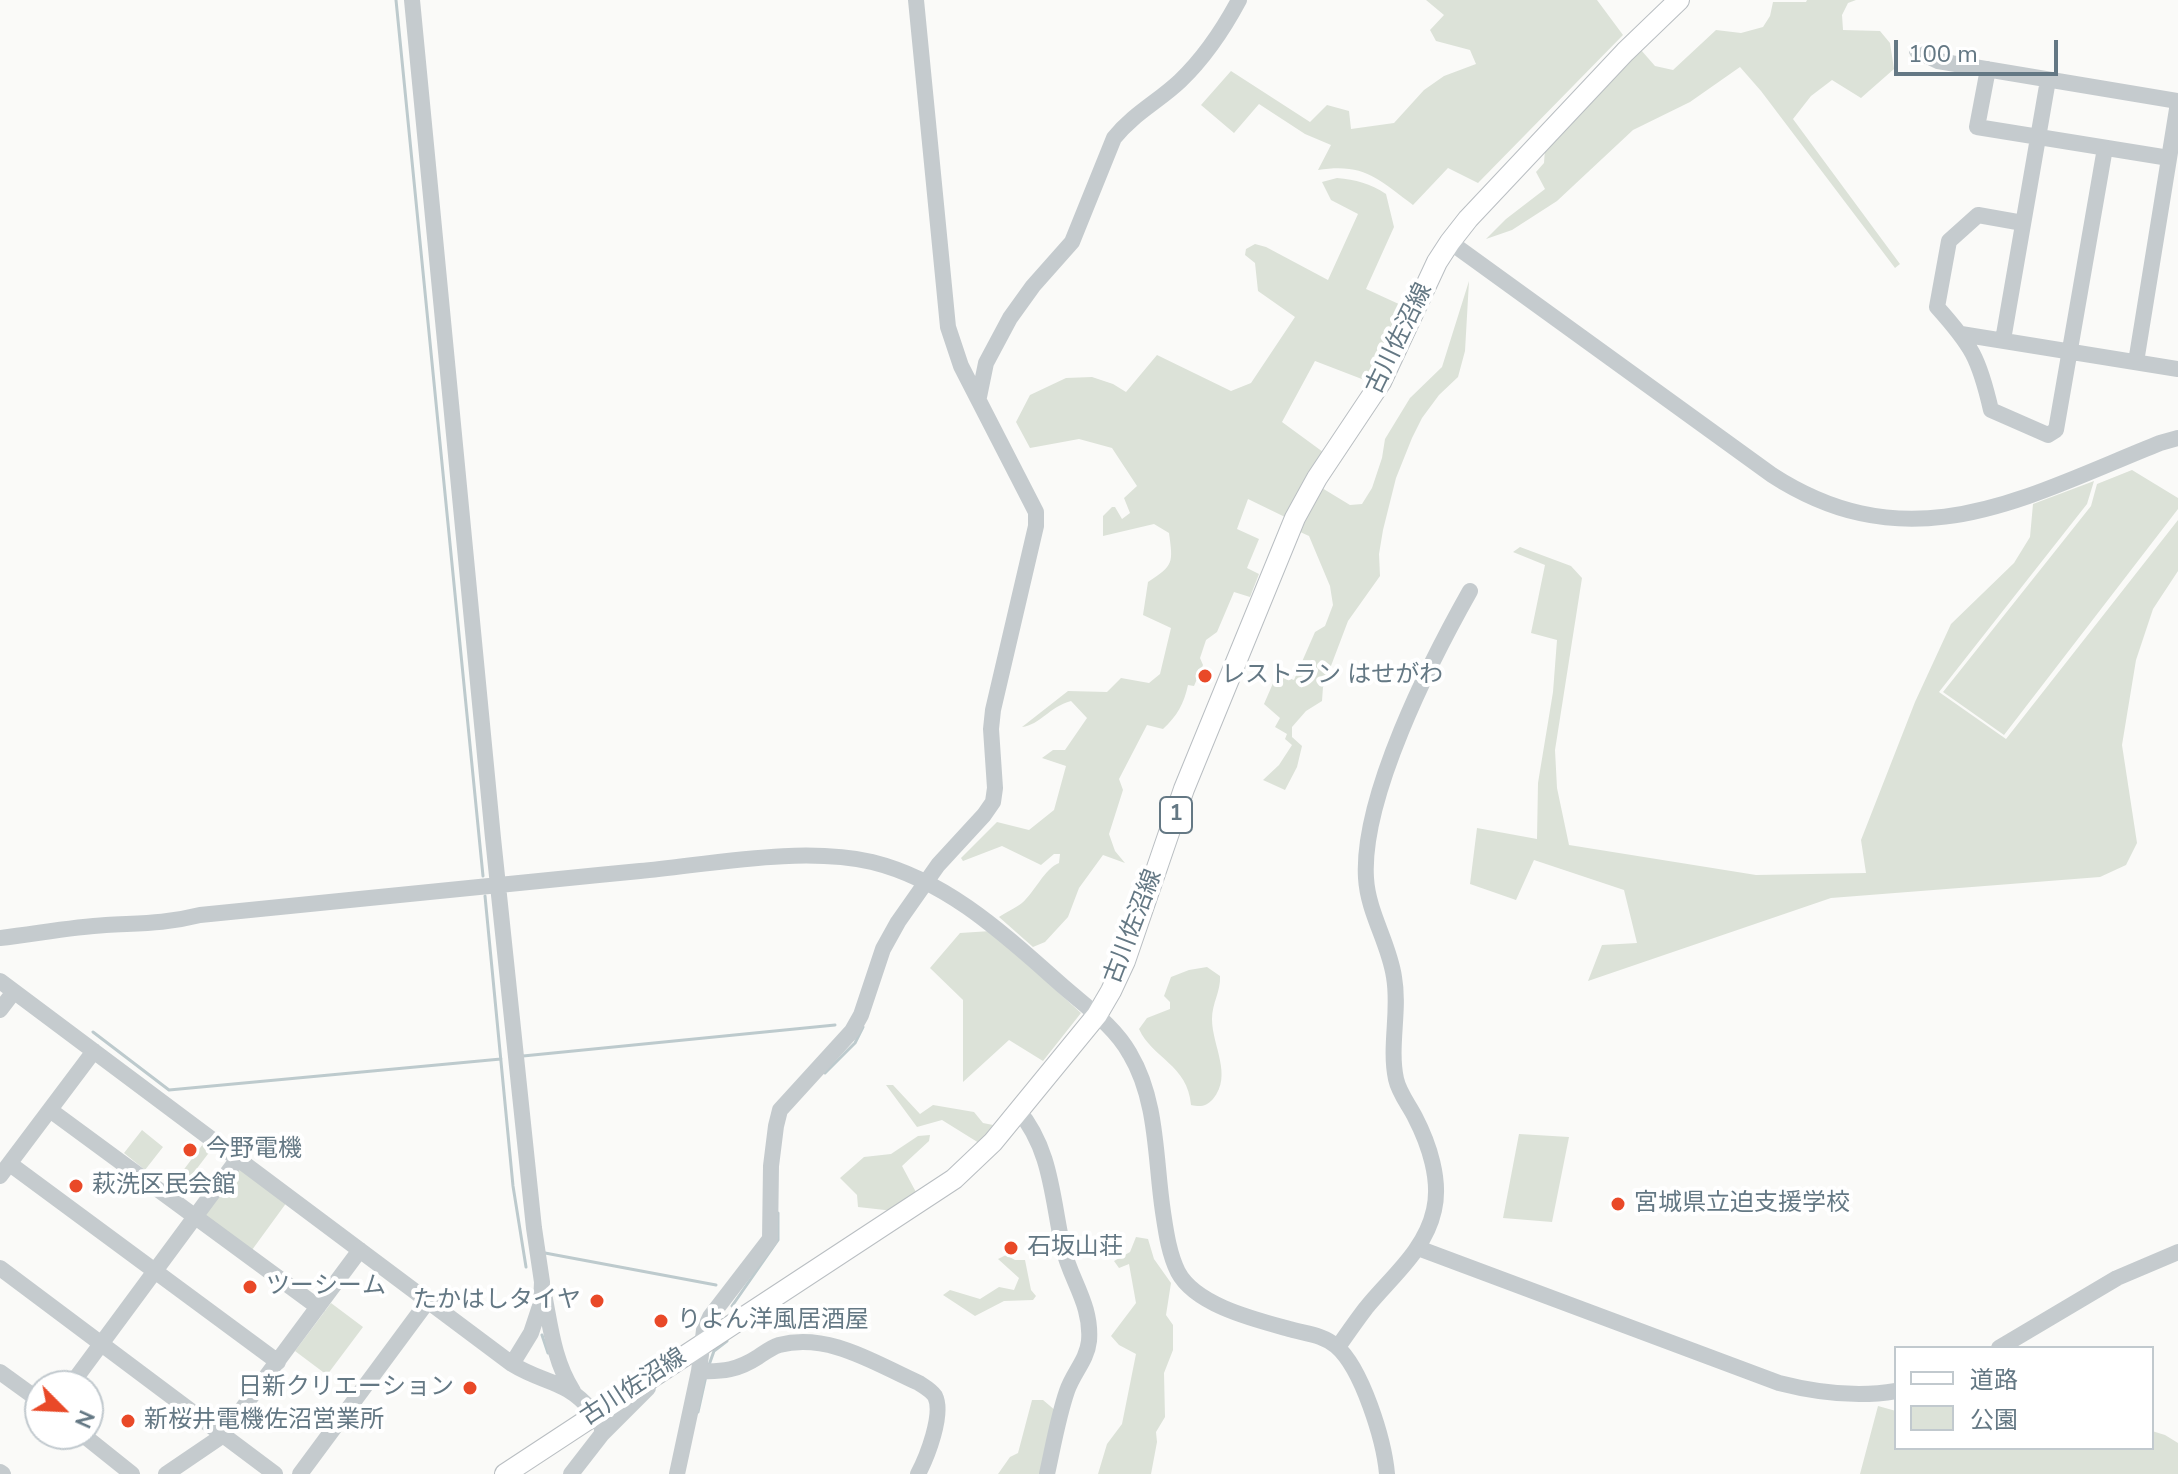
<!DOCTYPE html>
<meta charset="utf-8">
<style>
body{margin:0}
#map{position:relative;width:2178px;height:1474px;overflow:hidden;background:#fafaf8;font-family:"Nunito Sans","Noto Sans JP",sans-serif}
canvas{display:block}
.legend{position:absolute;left:1894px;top:1346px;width:260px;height:104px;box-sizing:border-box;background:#fff;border:2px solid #c1c9ce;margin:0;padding:10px 14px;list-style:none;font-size:24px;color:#647884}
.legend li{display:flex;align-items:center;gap:16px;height:40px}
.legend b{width:40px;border:2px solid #c1c9ce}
.north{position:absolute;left:24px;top:1370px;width:80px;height:80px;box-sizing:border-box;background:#fff;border:2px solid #c1c9ce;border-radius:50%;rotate:114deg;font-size:22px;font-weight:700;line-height:32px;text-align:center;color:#647884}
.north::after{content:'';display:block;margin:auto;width:28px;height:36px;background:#e94928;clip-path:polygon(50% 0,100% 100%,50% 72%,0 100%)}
.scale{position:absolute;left:1894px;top:40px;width:164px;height:36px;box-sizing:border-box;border:4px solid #647884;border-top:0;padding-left:10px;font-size:24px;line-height:28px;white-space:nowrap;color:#647884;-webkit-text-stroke:6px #fff;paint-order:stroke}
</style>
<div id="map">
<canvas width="2178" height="1474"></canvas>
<ul class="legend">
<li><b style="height:10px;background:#fff"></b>道路</li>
<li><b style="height:22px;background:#dce2d8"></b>公園</li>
</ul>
<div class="north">N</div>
<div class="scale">100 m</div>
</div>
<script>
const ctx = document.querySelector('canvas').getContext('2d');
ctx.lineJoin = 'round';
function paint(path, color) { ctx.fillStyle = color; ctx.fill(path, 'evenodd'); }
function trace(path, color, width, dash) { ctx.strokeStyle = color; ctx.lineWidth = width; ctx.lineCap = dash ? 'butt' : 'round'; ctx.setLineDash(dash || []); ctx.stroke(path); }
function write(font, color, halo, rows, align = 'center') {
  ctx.font = font + ' "Nunito Sans","Noto Sans JP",sans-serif'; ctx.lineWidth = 8; ctx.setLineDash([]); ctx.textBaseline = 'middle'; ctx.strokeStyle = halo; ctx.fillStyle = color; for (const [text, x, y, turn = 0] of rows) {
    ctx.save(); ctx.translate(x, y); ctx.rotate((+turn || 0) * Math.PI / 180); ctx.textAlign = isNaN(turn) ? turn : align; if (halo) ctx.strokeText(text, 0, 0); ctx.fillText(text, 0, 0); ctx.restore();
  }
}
const green = new Path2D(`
 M1426,0H1597L1623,35L1478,183L1448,168L1413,205C1377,178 1364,163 1318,170L1331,145L1305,134L1259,104L1234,133L1201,105L1231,71L1310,122L1327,105L1349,111L1351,129L1394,123L1424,90L1444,76L1476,64L1470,50L1436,41L1430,30L1444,15Z
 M1807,0H1856L1848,3L1842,15L1843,30L1880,31L1890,43L1894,69L1861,98L1832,80L1811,96L1793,119L1900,264L1895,268L1761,91L1740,67L1690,102L1633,130L1557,201L1512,230L1486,239L1506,219L1545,189L1536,172L1544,163L1545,149L1641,50L1655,66L1673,70L1716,30L1741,33L1763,27L1770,16L1773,2H1806Z
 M1337,178C1356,180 1370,183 1386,194L1394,227L1366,289L1401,305L1367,381L1315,361L1282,422L1323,452L1285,517L1248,499L1237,529L1259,539L1247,568L1259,574L1250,597L1234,592L1217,632L1206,640L1200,658L1203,665L1194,686L1188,685C1184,704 1177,716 1163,729L1147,725L1119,779L1123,790L1109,834L1115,851L1125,863L1103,855L1079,888L1068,917L1045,942L1033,947L999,917C1006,912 1016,908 1022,903C1034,893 1045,868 1059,863L1060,854H1054L1041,865L1002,846L963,861L961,858L997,822L1029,830L1054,810L1066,766L1042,758L1053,750H1065L1087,718L1071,701C1049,707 1040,725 1022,727L1068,691L1107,692L1121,678L1149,683L1160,674L1171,628L1143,615L1148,582C1174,565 1173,563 1169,533L1154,524L1103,536V516L1112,507H1115L1122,519L1130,513L1124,498L1137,486L1112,448L1079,439L1030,448L1016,422L1030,395L1066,378L1092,377L1113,384L1126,392L1157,355L1231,391L1251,383L1295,317L1258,291L1255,263L1245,255L1246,249L1255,244L1266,247L1328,280L1358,214L1331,200L1322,182Z
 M1469,281L1465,351L1458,377L1439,395L1422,418L1412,438L1396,478L1383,530L1379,554L1380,576L1348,621L1323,687L1322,701L1306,711L1292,727V737L1302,746L1297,767L1285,790L1263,780L1279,765L1292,745L1285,739L1287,734L1275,727L1280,718L1264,704L1277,674L1294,680L1315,632L1325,626L1333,605L1330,586L1309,536L1298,531L1322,488L1350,505L1362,504L1372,488L1382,458L1385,439L1410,398L1442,367Z
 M2132,470L2178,498V509L2004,735L1943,692L2091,506L2097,484Z
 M2094,481L2087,504L1939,692L2006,739L2178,520V571L2153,609L2136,660L2122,745L2137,843L2126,865L2100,877L1831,898L1588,981L1602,945L1637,943L1624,890L1534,860L1516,900L1470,884L1477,828L1537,839L1538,783L1553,692L1557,640L1531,633L1545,565L1513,552L1520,547L1571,566L1582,578L1555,750L1557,788L1569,845L1756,875L1866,873L1861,840L1915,702L1951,624L2014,563L2030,537L2033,504Z
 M991,931L1081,1013L1043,1061L1009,1040L963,1082V1000L930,968L960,933Z
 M1207,967L1220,976C1221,991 1212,1003 1212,1019C1212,1046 1233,1075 1213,1099C1206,1107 1200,1107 1191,1105C1188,1065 1152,1058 1139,1029L1147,1018L1170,1009V1002L1164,996L1171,977L1189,970Z
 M886,1085H893L920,1114L933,1105L974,1112L983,1123L993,1125L979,1143L942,1120L917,1127Z
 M142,1130L163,1147L145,1170L124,1153Z
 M1519,1134L1569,1137L1552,1222L1503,1218Z
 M930,1135L929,1141L902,1166L917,1194L894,1211L858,1207L857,1195L840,1178L864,1157L891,1154L918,1136Z
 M203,1144L211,1150L195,1171L201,1176L184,1198L170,1188Z
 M240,1167L287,1202L252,1250L205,1215Z
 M1136,1237L1148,1239L1154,1259L1171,1283L1166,1315L1173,1325V1350L1164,1373L1165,1417L1156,1432L1157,1442L1151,1474H1098L1107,1444L1122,1424L1136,1354L1119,1345L1111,1336L1136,1303L1129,1264L1119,1268L1114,1261L1130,1252Z
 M1006,1255L1015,1260H1025L1031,1290L1036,1296L1033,1300L1004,1301L975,1316L943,1295L950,1290L980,1299L999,1287L1014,1290L1019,1278L998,1259Z
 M331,1303L363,1327L327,1375L295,1351Z
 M1032,1400H1043L1056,1411L1040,1474H998L1010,1457L1018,1453Z
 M1878,1406L1896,1411V1448H2152V1431L2165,1435L2178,1443V1474H1860Z`);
const stream = new Path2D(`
 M396,0L483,876
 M485,896L513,1186L526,1267
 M93,1032L169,1090L501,1059
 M523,1056L835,1025
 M825,1073L855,1043L863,1027
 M545,1253L716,1285
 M732,1306L778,1240V1213
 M542,1335L548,1353
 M709,1365L714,1351L727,1341
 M698,1412L706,1376`);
const minor = new Path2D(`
 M412,0L493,838L534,1228L542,1282L541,1303L531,1333L512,1364
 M1917,51L1938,61L2178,101
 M1988,69L1977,127L2169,158
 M2023,223L1978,215L1949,241L1937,307C1972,346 1979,358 1991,410L2048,435L2056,430L2105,148
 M1450,242L1772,475C1911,565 2025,497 2160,443L2178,438
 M1961,334L2178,369
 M2003,340L2048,80
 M2136,362L2178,103
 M979,397L986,363L1010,318L1033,286L1072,242L1114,138C1133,114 1159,101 1180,81C1205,57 1223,30 1239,0
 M0,938C35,934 71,927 106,925C142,923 164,924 200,915C346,900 493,885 640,871C712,864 802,846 872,862C949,881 1007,937 1065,988C1088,1008 1115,1027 1130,1054C1158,1101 1155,1160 1163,1212C1166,1232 1169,1254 1178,1272C1196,1306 1257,1320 1293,1330C1308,1334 1323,1335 1336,1346C1362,1368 1384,1440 1387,1474
 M0,981L512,1364C544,1384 565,1379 592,1411C598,1418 603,1424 602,1434
 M0,1010L13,993
 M50,1110L318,1307
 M1018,1110C1052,1150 1052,1200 1063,1248C1071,1281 1092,1305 1089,1341C1087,1360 1073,1373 1067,1391C1058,1417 1053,1447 1047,1474
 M10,1164L278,1362
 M0,1176L94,1051
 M1418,1248L1779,1383C1818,1393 1856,1398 1896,1391
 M0,1268L275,1474
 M545,1299C551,1331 555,1363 573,1391
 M1338,1347C1347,1334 1356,1321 1366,1308C1391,1277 1425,1251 1434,1210C1441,1180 1429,1144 1415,1117C1409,1105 1399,1093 1396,1079C1389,1046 1400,1011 1394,977C1389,943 1368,913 1366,878C1361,798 1430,662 1470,591
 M1999,1348L2117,1278L2178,1252
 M699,1371C723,1372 738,1370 758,1357C764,1353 772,1347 779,1345C829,1332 876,1364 919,1383C925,1387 931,1390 935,1396C944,1414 927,1457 918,1474
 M0,1372L40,1401
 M70,1386L237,1160
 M82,1434L132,1474
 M0,1472L3,1474
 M166,1474L222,1436L360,1250
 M300,1474L428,1301
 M571,1474L602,1434L648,1388
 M677,1474L699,1371L704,1330L710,1317L770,1239L771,1166L776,1126L780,1110L852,1031L861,1015L883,949L898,922L938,865L984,815L993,802L995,788L991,729L993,710L1036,526V512L961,366L948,327L916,0`);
const major = new Path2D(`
 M505,1474L954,1179L993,1142L1097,1015L1111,991L1125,961L1184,789L1295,518L1317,478L1381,382L1437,262L1450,242L1468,219L1625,52L1679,0`);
const markers = [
 [1205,676,8,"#e94928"],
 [190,1150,8,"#e94928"],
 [76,1186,8,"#e94928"],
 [1618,1204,8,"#e94928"],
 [1011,1248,8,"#e94928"],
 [250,1287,8,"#e94928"],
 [597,1301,8,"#e94928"],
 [661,1321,8,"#e94928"],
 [470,1388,8,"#e94928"],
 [128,1421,8,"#e94928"]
];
const shields = [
 [1176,815,32]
];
const shieldNames = [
 ["1",1176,815]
];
const streetNames = [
 ["古川佐沼線",1400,339,-64],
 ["古川佐沼線",1134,927,-69],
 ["古川佐沼線",634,1388,-33]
];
const poiNames = [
 ["レストラン はせがわ",1221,676],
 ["今野電機",206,1150],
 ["萩洗区民会館",92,1186],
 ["宮城県立迫支援学校",1634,1204],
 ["石坂山荘",1027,1248],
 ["ツーシーム",266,1287],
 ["たかはしタイヤ",581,1301,"right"],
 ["りよん洋風居酒屋",677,1321],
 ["日新クリエーション",454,1388,"right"],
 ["新桜井電機佐沼営業所",144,1421]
];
paint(green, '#dce2d8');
trace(stream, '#bdcacd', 3);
trace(major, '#b9bec2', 22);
trace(minor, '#c5cbce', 16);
trace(major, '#fff', 20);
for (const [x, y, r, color] of markers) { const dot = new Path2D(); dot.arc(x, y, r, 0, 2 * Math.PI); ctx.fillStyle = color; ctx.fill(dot); trace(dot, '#fff', 3); }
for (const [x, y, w] of shields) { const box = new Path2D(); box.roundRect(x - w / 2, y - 18, w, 36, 6); ctx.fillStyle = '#fff'; ctx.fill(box); trace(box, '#647884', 2); }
write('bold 22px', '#647884', null, shieldNames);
write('24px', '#647884', '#fff', streetNames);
write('24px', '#647884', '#fff', poiNames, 'left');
</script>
